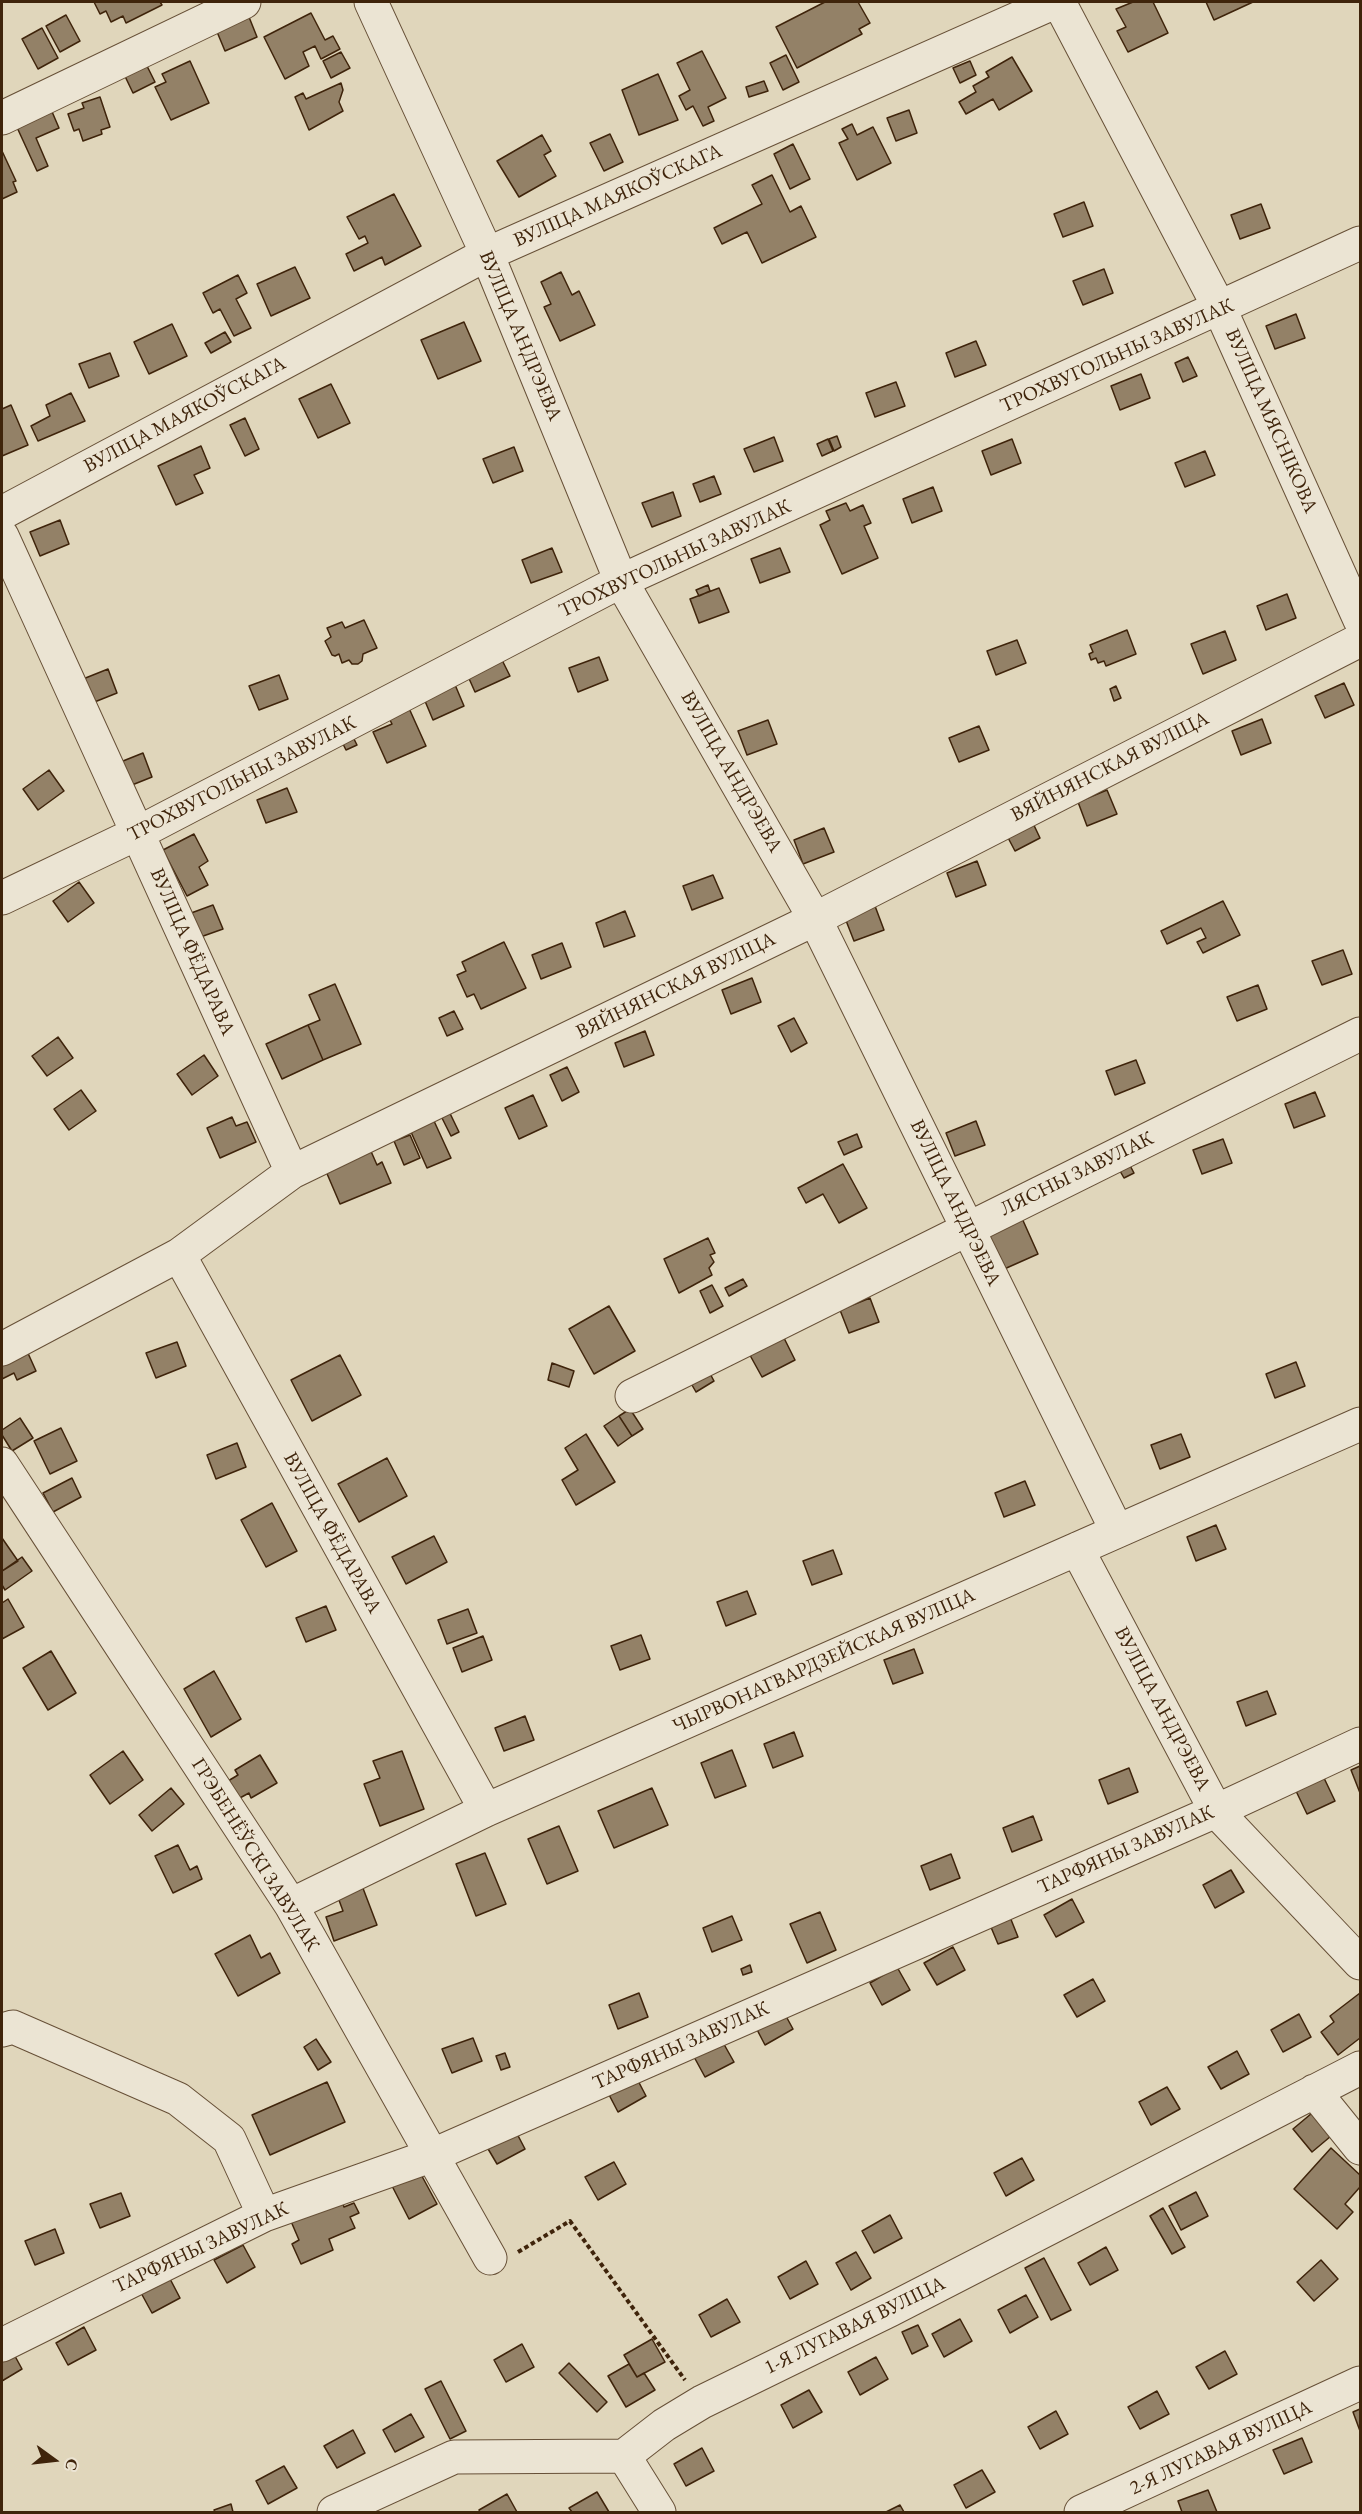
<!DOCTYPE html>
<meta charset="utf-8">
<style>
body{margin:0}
#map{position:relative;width:1362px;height:2514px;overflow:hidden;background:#e0d6bb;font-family:"EB Garamond",serif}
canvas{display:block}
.frame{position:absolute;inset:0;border:3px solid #3f240b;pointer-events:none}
.north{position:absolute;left:24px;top:2430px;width:60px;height:60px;-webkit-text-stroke:4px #ebe4d3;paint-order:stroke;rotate:105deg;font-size:16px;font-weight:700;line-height:24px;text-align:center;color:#3f240b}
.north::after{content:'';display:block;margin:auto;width:21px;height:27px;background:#3f240b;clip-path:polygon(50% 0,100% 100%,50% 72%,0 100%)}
</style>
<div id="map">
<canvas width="1362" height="2514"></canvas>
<div class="frame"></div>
<div class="north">С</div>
</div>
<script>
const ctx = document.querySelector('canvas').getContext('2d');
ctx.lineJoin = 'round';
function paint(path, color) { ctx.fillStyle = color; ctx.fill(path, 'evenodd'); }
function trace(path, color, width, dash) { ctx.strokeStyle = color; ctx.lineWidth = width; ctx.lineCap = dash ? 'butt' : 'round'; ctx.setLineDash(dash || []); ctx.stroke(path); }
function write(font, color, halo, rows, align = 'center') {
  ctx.font = font + ' "EB Garamond",serif'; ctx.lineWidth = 6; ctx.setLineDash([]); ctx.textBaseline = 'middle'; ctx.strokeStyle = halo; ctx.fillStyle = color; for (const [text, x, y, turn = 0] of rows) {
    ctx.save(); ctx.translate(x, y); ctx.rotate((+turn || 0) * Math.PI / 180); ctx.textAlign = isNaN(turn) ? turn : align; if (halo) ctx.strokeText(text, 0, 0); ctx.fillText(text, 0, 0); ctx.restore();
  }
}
const building = new Path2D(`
 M94,2H160L162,5L126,23L123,16L111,22L106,11L100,14Z
 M825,2H858L870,23L859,29L862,34L797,68L776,27Z
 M1133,2H1153L1168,33L1128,52L1117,31L1126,27L1116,9Z
 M1206,2H1253L1214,20Z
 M247,12L257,37L225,51L215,27Z
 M311,13L325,40L333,36L340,49L321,59L315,46L303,52L309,66L285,79L264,37Z
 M66,15L80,41L60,52L46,26Z
 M42,28L58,58L38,69L22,39Z
 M702,51L726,98L708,107L714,121L703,126L693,106L686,110L679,96L690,90L677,63Z
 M341,52L350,68L331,78L323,61Z
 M786,55L799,82L783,90L770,63Z
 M1012,57L1032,91L999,110L993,99L966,114L959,102L976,92L973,86L989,77L986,72Z
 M144,60L155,82L133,93L122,70Z
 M190,61L209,103L171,120L155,87L166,82L162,74Z
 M970,61L976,75L960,83L953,68Z
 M658,74L678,120L639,135L622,90Z
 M764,81L768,91L749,97L746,87Z
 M341,83L343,90L339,102L343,111L309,130L295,97L303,93L306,99Z
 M100,97L110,127L101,130L102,134L83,141L79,129L74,131L68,114L84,108L82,103Z
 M50,107L59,128L36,138L48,166L37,171L15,123Z
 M909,110L917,133L896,141L887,118Z
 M852,124L857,135L873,127L891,163L857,180L839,143L848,139L842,129Z
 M610,134L623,162L604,171L590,143Z
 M542,135L551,151L544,155L556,176L519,197L497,161Z
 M793,144L810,179L790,189L774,154Z
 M2,151L16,181L13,182L17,192L2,199Z
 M772,175L790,212L801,206L816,237L762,263L747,232L722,244L714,228L762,204L752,185Z
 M394,194L421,246L385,265L382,257L354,271L346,254L368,243L365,236L359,239L347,217Z
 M1084,202L1093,226L1063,237L1054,214Z
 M1261,204L1270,228L1240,239L1231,215Z
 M295,267L310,298L271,316L257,284Z
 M1104,269L1113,293L1083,305L1073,281Z
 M561,272L572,295L579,291L595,325L560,341L544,307L551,304L541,282Z
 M238,275L247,293L236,299L251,328L234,336L220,309L213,313L203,293Z
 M1296,314L1305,338L1275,349L1266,326Z
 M464,322L481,361L438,379L421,340Z
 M172,324L187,356L149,374L134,342Z
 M225,332L231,342L211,353L205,343Z
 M976,341L986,365L955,377L946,353Z
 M110,353L119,376L89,388L79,364Z
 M1188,357L1197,376L1183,382L1175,363Z
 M1141,374L1150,398L1120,410L1111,386Z
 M896,382L905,406L875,417L866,393Z
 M331,384L350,423L318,438L299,399Z
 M71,393L85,421L38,441L31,426L50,416L46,405Z
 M11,405L28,445L2,456V409Z
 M245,418L259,449L245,456L230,425Z
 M837,436L841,447L834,451L829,439Z
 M774,437L783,461L754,472L744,449Z
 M828,439L833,451L822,456L817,444Z
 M1012,439L1021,463L991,475L982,451Z
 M201,446L210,468L194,475L203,493L176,505L158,466Z
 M514,447L523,471L493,483L483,459Z
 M1205,451L1215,475L1185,487L1175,463Z
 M714,476L721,494L700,502L693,484Z
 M933,487L942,511L912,523L903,499Z
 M673,492L681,516L652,527L642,503Z
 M846,503L850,511L863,505L871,523L864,526L878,558L842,574L820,525L830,520L826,511Z
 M60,520L69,544L40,556L30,532Z
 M552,548L562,572L531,583L522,560Z
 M780,548L790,572L760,583L751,559Z
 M708,585L710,591L699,596L696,590Z
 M719,588L729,612L699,623L690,599Z
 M1287,594L1296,618L1266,630L1257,606Z
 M364,620L377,648L363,654L362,661L358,664H352L349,660L342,663L339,654L335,656L332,655L325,641L331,637L327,628L342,622L345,628Z
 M1127,630L1136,654L1106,666L1104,661L1098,663L1096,658L1091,660L1089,654L1093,652L1090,645Z
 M1225,631L1236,660L1203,674L1191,644Z
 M1017,640L1026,663L996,675L987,651Z
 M599,657L608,680L578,692L569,668Z
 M501,658L510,676L475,692L467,674Z
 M108,669L117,693L87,705L78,681Z
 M279,675L288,699L259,710L249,686Z
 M453,680L464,706L433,720L422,694Z
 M1344,683L1354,705L1325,718L1315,696Z
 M1116,686L1121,698L1114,701L1110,689Z
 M408,706L426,746L387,763L373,732L392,724L388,716Z
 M1262,719L1271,743L1241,755L1232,731Z
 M768,720L777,744L747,755L738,731Z
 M347,725L357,745L346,750L336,730Z
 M979,726L989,750L959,762L949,738Z
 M143,753L152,777L122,789L113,765Z
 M49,770L64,791L38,810L23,789Z
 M287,788L297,812L266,823L257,800Z
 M1107,790L1117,814L1087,826L1078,802Z
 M1031,819L1040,838L1015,851L1005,832Z
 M824,828L834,852L803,864L794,840Z
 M194,834L208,861L199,867L208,885L187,896L163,850Z
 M977,861L986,885L956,897L947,873Z
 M713,875L723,898L692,910L683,886Z
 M79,882L94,903L68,922L53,901Z
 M1223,901L1240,935L1203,953L1197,942L1206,938L1201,928L1167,944L1161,931Z
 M213,905L223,929L192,940L183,916Z
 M875,906L884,930L854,941L845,918Z
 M625,911L635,936L604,947L596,923Z
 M504,942L526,988L481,1009L474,994L467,997L457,975L466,971L462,962Z
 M562,943L571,967L541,979L532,955Z
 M1343,950L1352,974L1322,985L1312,961Z
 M752,978L761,1002L731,1014L722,990Z
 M335,984L361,1044L323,1060L308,1025L320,1020L309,995Z
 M1258,985L1267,1009L1237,1021L1227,997Z
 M454,1011L463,1029L447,1036L439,1018Z
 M794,1018L807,1043L791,1052L778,1026Z
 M308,1025L323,1060L282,1079L266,1044Z
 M645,1031L654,1055L624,1067L615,1043Z
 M58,1037L73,1058L47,1076L32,1056Z
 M204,1055L218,1076L192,1095L177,1074Z
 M1136,1060L1145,1083L1115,1095L1106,1071Z
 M567,1067L579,1092L562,1101L550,1075Z
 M81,1090L96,1111L69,1130L54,1109Z
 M1315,1092L1325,1116L1294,1128L1285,1104Z
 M533,1095L547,1126L519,1139L505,1108Z
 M444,1101L459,1132L451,1136L436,1106Z
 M232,1117L236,1126L247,1122L256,1142L220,1158L207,1128Z
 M434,1121L451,1158L427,1168L411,1132Z
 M976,1121L985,1145L955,1156L946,1133Z
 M857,1134L862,1147L844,1155L838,1142Z
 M410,1135L420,1158L404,1165L394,1141Z
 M1223,1139L1232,1163L1202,1174L1193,1150Z
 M370,1149L377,1165L382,1162L391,1183L340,1204L325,1169Z
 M1126,1158L1134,1173L1124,1178L1116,1164Z
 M843,1164L867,1208L839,1223L823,1194L806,1203L798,1188Z
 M1012,1196L1038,1254L1002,1270L977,1211Z
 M708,1238L715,1253L710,1255L714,1262L709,1268L712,1275L679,1293L664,1259Z
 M743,1279L747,1286L729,1296L725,1288Z
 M712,1285L723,1306L710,1313L700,1291Z
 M870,1298L879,1322L849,1333L840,1310Z
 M609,1306L635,1351L594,1374L569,1329Z
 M780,1330L795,1360L762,1377L746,1348Z
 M18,1331L36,1371L17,1380L14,1373L2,1379V1339Z
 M177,1342L186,1366L156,1378L146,1353Z
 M340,1355L361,1395L312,1421L291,1380Z
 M700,1355L714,1381L696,1392L681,1366Z
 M1296,1362L1305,1386L1275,1398L1266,1374Z
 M552,1363L574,1371L569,1387L548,1380Z
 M630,1409L643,1429L632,1436L619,1416Z
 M619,1416L632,1436L618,1446L604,1426Z
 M20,1418L33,1438L12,1451L2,1435V1430Z
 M61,1428L77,1461L50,1474L34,1441Z
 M586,1434L615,1482L576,1505L562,1480L578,1470L565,1448Z
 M1181,1434L1190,1457L1160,1469L1151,1445Z
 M237,1443L246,1467L216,1479L207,1455Z
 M387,1458L407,1496L359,1522L338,1484Z
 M72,1478L81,1497L53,1512L43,1493Z
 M1025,1481L1035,1505L1004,1517L995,1493Z
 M272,1503L297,1551L266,1567L241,1520Z
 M1216,1525L1226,1549L1196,1561L1187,1537Z
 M434,1536L447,1562L406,1584L392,1557Z
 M2,1538L18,1561L2,1571Z
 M833,1550L842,1574L812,1585L803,1561Z
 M22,1557L32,1571L5,1590L2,1585V1571Z
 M747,1591L756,1614L726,1626L717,1602Z
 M8,1599L24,1627L2,1639V1603Z
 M326,1606L336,1630L306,1642L296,1618Z
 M468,1609L477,1633L447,1644L438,1620Z
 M641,1635L650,1659L620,1670L611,1646Z
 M483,1636L492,1660L462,1672L453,1648Z
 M914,1649L923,1673L893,1684L884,1660Z
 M51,1651L76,1693L48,1710L23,1668Z
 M214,1671L241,1719L211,1737L184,1689Z
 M1267,1691L1276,1714L1246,1726L1237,1702Z
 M525,1716L534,1740L504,1751L495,1728Z
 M794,1732L803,1756L773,1768L764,1744Z
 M732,1750L746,1786L715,1798L701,1763Z
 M123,1751L143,1780L110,1804L90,1775Z
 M402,1751L424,1809L380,1826L364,1784L380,1778L373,1761Z
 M260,1755L277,1783L251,1798L249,1793L238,1799L228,1781L238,1775L235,1770Z
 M1360,1766V1793L1351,1770Z
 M1129,1768L1138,1792L1108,1804L1099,1780Z
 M1324,1778L1335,1801L1307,1814L1296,1791Z
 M171,1788L184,1804L152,1831L139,1815Z
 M652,1788L668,1825L614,1848L598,1811Z
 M1033,1816L1042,1840L1012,1852L1003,1828Z
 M559,1826L578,1871L547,1884L528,1839Z
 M178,1845L190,1870L197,1866L202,1879L173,1893L155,1856Z
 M485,1853L506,1904L476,1916L456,1864Z
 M951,1854L960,1878L930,1890L921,1866Z
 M1231,1870L1244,1892L1215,1908L1203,1885Z
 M361,1883L377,1925L334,1941L326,1917L343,1911L336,1892Z
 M1072,1899L1084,1922L1056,1937L1044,1915Z
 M820,1912L836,1950L807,1963L790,1924Z
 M1008,1912L1018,1937L998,1944L988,1920Z
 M732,1916L742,1940L712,1952L703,1928Z
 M250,1935L261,1958L270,1953L280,1973L238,1996L215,1954Z
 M953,1947L965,1970L937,1985L924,1963Z
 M750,1965L752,1972L743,1975L741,1969Z
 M897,1967L910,1990L882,2005L870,1983Z
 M1093,1979L1105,2001L1077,2017L1064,1995Z
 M639,1993L648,2017L618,2029L609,2005Z
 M1360,1993V2038L1338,2055L1321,2032L1334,2022L1330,2016Z
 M781,2007L793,2029L765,2045L753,2022Z
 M1299,2014L1311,2037L1283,2052L1271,2030Z
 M473,2038L482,2061L452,2073L442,2049Z
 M316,2039L331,2062L318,2070L304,2047Z
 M721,2039L734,2062L705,2077L693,2055Z
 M1237,2051L1249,2074L1221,2089L1208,2067Z
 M505,2053L510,2067L501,2070L496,2056Z
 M634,2073L646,2096L618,2112L606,2089Z
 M327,2082L345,2122L270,2155L252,2115Z
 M1167,2087L1180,2109L1151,2125L1139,2102Z
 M1318,2108L1337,2131L1312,2152L1293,2129Z
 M513,2126L525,2149L497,2164L484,2142Z
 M1331,2148L1360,2175V2187L1345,2204L1353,2212L1337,2229L1294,2189Z
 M1022,2158L1034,2180L1006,2196L994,2173Z
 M614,2162L626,2184L598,2200L585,2177Z
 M417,2167L437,2204L409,2219L390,2182Z
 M338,2190L344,2207L354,2203L359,2213L350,2217L355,2228L329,2239L333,2250L301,2264L292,2244L299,2240L290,2219Z
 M1196,2192L1208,2216L1181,2230L1169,2206Z
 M121,2193L130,2216L100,2228L90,2204Z
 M1163,2208L1185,2247L1172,2254L1150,2216Z
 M890,2215L902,2238L874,2253L862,2231Z
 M55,2229L64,2253L35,2265L25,2241Z
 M243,2245L255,2267L227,2283L214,2260Z
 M1106,2247L1118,2270L1090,2285L1078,2263Z
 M856,2252L871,2278L851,2290L836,2263Z
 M1044,2258L1071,2310L1051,2320L1025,2268Z
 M1321,2260L1338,2279L1314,2301L1297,2282Z
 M806,2261L818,2284L790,2299L778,2277Z
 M168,2275L180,2298L152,2313L140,2291Z
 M1026,2295L1038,2317L1010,2333L998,2310Z
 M727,2299L740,2322L711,2337L699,2315Z
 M960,2319L972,2341L944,2357L932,2334Z
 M918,2325L928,2346L912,2354L902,2332Z
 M84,2327L96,2350L68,2365L56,2343Z
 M652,2339L665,2362L637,2377L624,2355Z
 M522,2344L534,2367L506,2382L494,2360Z
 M10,2347L22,2369L2,2381V2352Z
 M1225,2351L1237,2374L1209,2389L1196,2367Z
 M876,2357L888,2379L860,2395L848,2372Z
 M569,2363L607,2402L597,2412L559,2373Z
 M629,2364L637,2377L644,2373L655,2390L626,2407L608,2376Z
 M441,2381L466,2431L450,2439L425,2389Z
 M809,2390L822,2412L793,2428L781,2405Z
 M1157,2391L1169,2414L1140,2429L1128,2407Z
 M1360,2409V2431L1353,2412Z
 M1056,2411L1068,2434L1040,2449L1028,2427Z
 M411,2414L424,2437L395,2452L383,2430Z
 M353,2430L365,2453L337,2468L324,2446Z
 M1302,2438L1312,2462L1284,2474L1273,2450Z
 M702,2448L714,2471L686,2486L674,2464Z
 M284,2466L297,2488L268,2504L256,2481Z
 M982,2470L995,2492L966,2508L954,2485Z
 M1208,2490L1217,2512H1182L1178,2501Z
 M597,2492L609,2512H572L569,2508Z
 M507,2494L517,2512H480L479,2510Z
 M231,2504L233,2512H215L214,2510Z
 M900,2505L904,2512H886Z`);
const path = new Path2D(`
 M518,2252L570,2221L685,2380`);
const minor = new Path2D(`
 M371,2L487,254L621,581L815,919L1117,1531
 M1059,2L1220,309L1360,620
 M2,118L244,2
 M2,513L487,254L1055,2
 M2,536L292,1172
 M2,898L138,833L621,581L1360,243
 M179,1255L486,1810
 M2,1349L179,1255L292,1172L815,919L1360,640
 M632,1396L1360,1034
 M2,1464L291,1905L490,2258
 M1077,1549L1216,1811L1360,1963
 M291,1905L486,1810L1360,1424
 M2,2030L13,2027L178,2099L229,2139L264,2215
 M1314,2091L1360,2148
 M2,2345L264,2215L433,2155L1216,1811L1360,1744
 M624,2456L659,2512
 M334,2512L454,2457L624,2456L664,2425L702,2402L890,2310L1360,2068
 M1081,2512L1360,2383`);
const streetNames = [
 ["ВУЛІЦА МАЯКОЎСКАГА",618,196,-24],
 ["ВУЛІЦА АНДРЭЕВА",520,336,67],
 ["ТРОХВУГОЛЬНЫ ЗАВУЛАК",1117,356,-24],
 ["ВУЛІЦА МАЯКОЎСКАГА",185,415,-28],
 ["ВУЛІЦА МЯСНІКОВА",1271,421,66],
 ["ТРОХВУГОЛЬНЫ ЗАВУЛАК",675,559,-25],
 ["ВЯЙНЯНСКАЯ ВУЛІЦА",1110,767,-27],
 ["ВУЛІЦА АНДРЭЕВА",731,772,60],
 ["ТРОХВУГОЛЬНЫ ЗАВУЛАК",242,779,-27],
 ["ВУЛІЦА ФЁДАРАВА",192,952,66],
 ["ВЯЙНЯНСКАЯ ВУЛІЦА",676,986,-26],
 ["ЛЯСНЫ ЗАВУЛАК",1077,1174,-26],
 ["ВУЛІЦА АНДРЭЕВА",955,1203,64],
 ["ВУЛІЦА ФЁДАРАВА",332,1533,61],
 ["ЧЫРВОНАГВАРДЗЕЙСКАЯ ВУЛІЦА",824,1661,-24],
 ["ВУЛІЦА АНДРЭЕВА",1162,1709,62],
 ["ТАРФЯНЫ ЗАВУЛАК",1126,1850,-24],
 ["ГРЭБЕНЁЎСКІ ЗАВУЛАК",255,1855,58],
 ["ТАРФЯНЫ ЗАВУЛАК",681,2046,-24],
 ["ТАРФЯНЫ ЗАВУЛАК",201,2248,-25],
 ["1-Я ЛУГАВАЯ ВУЛІЦА",855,2326,-26],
 ["2-Я ЛУГАВАЯ ВУЛІЦА",1221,2448,-25]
];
paint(building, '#938167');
trace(building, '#3f240b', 1.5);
trace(minor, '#675037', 35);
trace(path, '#3f240b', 4, [4.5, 3]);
trace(minor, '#ebe4d3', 33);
write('20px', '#3f240b', '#ebe4d3', streetNames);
</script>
